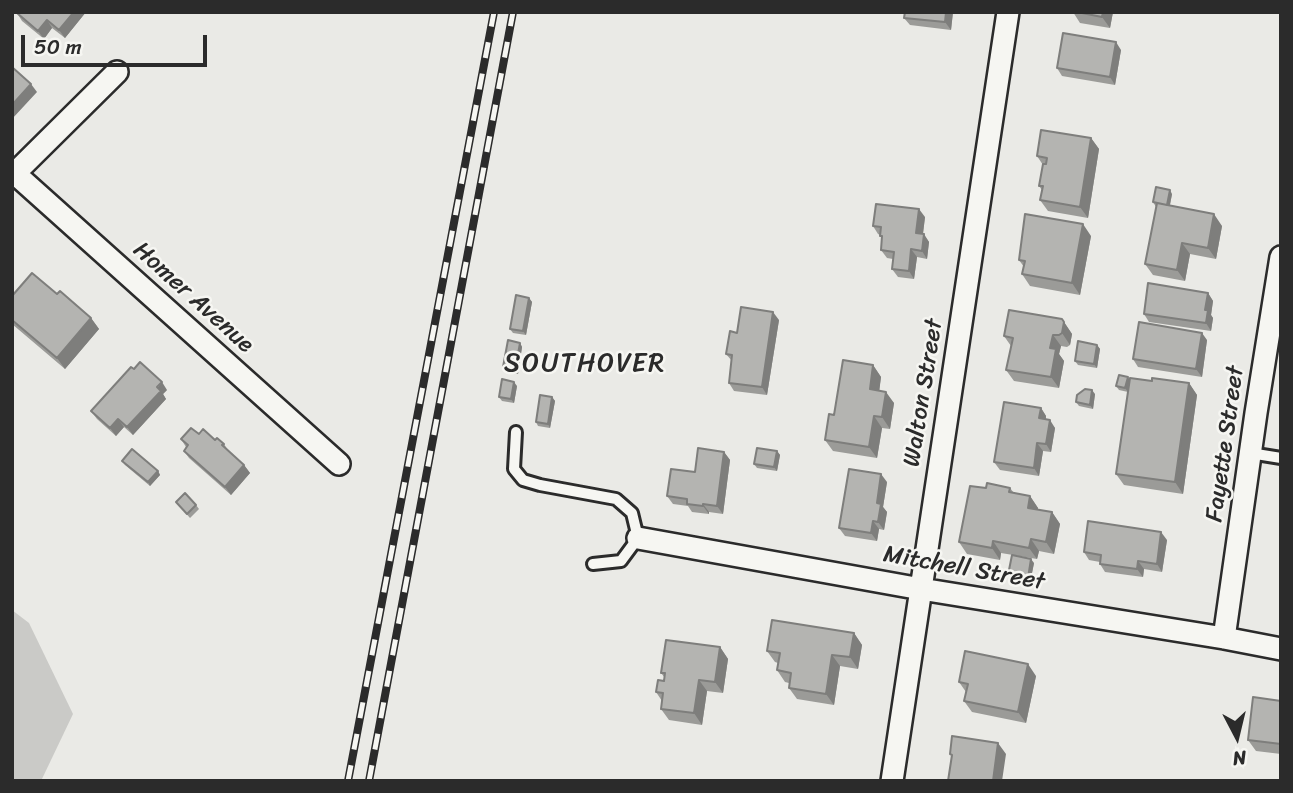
<!DOCTYPE html>
<style>
body{margin:0}
#map{position:relative;width:1293px;height:793px;overflow:hidden;background:#eaeae6;font-family:Sriracha,sans-serif}
canvas{display:block}
.frame{position:absolute;inset:0;border:14px solid #2b2b2b;pointer-events:none}
.north{position:absolute;left:1202px;top:702px;width:70px;height:70px;-webkit-text-stroke:5px #f6f6f2;paint-order:stroke;rotate:173deg;font-size:19px;font-weight:700;line-height:28px;text-align:center;color:#2b2b2b}
.north::after{content:'';display:block;margin:auto;width:24px;height:32px;background:#2b2b2b;clip-path:polygon(50% 0,100% 100%,50% 72%,0 100%)}
.scale{position:absolute;left:21px;top:35px;width:186px;height:32px;box-sizing:border-box;border:4px solid #2b2b2b;border-top:0;padding-left:9px;font-size:21px;line-height:24px;white-space:nowrap;color:#2b2b2b;-webkit-text-stroke:5px #f6f6f2;paint-order:stroke}
</style>
<div id="map">
<canvas width="1293" height="793"></canvas>
<div class="frame"></div>
<div class="north">N</div>
<div class="scale">50 m</div>
</div>
<script>
const ctx = document.querySelector('canvas').getContext('2d');
ctx.lineJoin = 'round';
function paint(path, color) { ctx.fillStyle = color; ctx.fill(path, 'evenodd'); }
function trace(path, color, width, dash) { ctx.strokeStyle = color; ctx.lineWidth = width; ctx.lineCap = dash ? 'butt' : 'round'; ctx.setLineDash(dash || []); ctx.stroke(path); }
function write(font, color, halo, rows, align = 'center') {
  ctx.font = font + ' Sriracha,sans-serif'; ctx.lineWidth = 5; ctx.setLineDash([]); ctx.textBaseline = 'middle'; ctx.strokeStyle = halo; ctx.fillStyle = color; for (const [text, x, y, turn = 0] of rows) {
    ctx.save(); ctx.translate(x, y); ctx.rotate((+turn || 0) * Math.PI / 180); ctx.textAlign = isNaN(turn) ? turn : align; if (halo) ctx.strokeText(text, 0, 0); ctx.fillText(text, 0, 0); ctx.restore();
  }
}
const green = new Path2D(`
 M12,610L29,623L73,714L41,781H12Z`);
const lane = new Path2D(`
 M516,432L514,469L523,480L540,485L616,499L632,513L638,538L621,561L593,564
 M1250,453L1281,458`);
const street = new Path2D(`
 M12,171L339,464
 M12,176L117,72
 M638,538L921,589L1224,638L1281,649
 M1224,638L1256,413L1281,257
 M892,781L1008,12`);
const rail = new Path2D(`
 M348,781L494,12
 M369,781L513,12`);
const wall = new Path2D(`
 M17,12H86L65,38L52,28L44,39L22,21L17,13Z
 M953,12L951,30L910,25L904,18Z
 M1073,12H1113L1110,28L1080,23Z
 M1121,50L1115,85L1062,76L1057,68Z
 M1091,138L1099,149L1088,218L1048,211L1040,200L1042,190L1039,186L1043,165L1037,156Z
 M1172,194L1170,205L1222,226L1216,259L1190,254L1185,281L1153,275L1145,264L1156,207L1153,202Z
 M925,217L923,234L929,242L927,259L917,257L914,279L898,277L892,269L893,259L887,258L881,250L882,239L880,235L878,234L873,226Z
 M1091,236L1080,295L1030,286L1022,274L1024,267L1019,260Z
 M1208,293L1213,301L1211,315L1213,318L1211,331L1149,322L1144,314Z
 M57,294L91,318L99,329L65,369L12,324V296Z
 M529,298L532,302L526,335L513,333L510,329Z
 M1062,319L1072,334L1070,345L1067,347L1061,346L1059,354L1064,361L1059,388L1014,381L1006,370L1011,346L1004,336Z
 M779,320L767,395L734,391L729,383L732,361L726,354L737,333Z
 M1207,340L1202,377L1138,367L1133,359Z
 M520,343L522,347L518,374L506,371L503,367Z
 M1097,345L1100,349L1097,368L1078,365L1075,361Z
 M873,365L881,377L879,391L894,403L890,429L882,428L877,458L833,451L825,440L834,415Z
 M1128,377L1129,380L1189,383L1197,395L1183,494L1124,485L1116,474L1128,392L1119,390L1116,386Z
 M517,386L514,403L502,401L499,397Z
 M167,390L163,394L166,399L133,435L124,427L116,436L97,419L91,411Z
 M1095,394L1093,409L1079,406L1076,402Z
 M552,397L555,401L550,428L538,426L536,422Z
 M1041,408L1046,416V419L1055,428L1051,452L1043,451L1039,476L1000,470L994,462Z
 M199,434L224,444L229,452L244,465L250,473L231,495L189,458L184,451L186,447L181,439Z
 M777,451L780,455L777,471L757,468L754,464Z
 M724,452L730,460L723,514L709,512V514L692,512L688,506L673,504L667,496L695,472Z
 M122,461L158,471L160,475L150,486L125,465Z
 M887,482L883,507L887,512L884,530L879,529L877,541L845,536L839,528Z
 M986,488H1010L1014,493L1030,496L1038,508V510L1052,512L1060,524L1054,554L1039,551L1037,559L1001,553L1000,560L967,554L959,542Z
 M176,502L196,505L199,509L190,518Z
 M1167,540L1162,572L1144,569L1143,577L1105,572L1100,564V562L1089,560L1084,552Z
 M1034,563L1030,583L1011,579L1008,575Z
 M854,633L862,645L858,669L840,666L834,705L797,699L789,688V683L785,682L777,670L778,663L775,662L767,651Z
 M720,647L728,659L723,693L707,691L702,725L669,720L661,709L662,701L656,692L664,681L665,678L661,673Z
 M1036,676L1026,723L972,712L964,701L966,692L959,682Z
 M1281,701V754L1256,751L1248,740Z`);
const shadedWall = new Path2D(`
 M74,12H86L65,38L59,30Z
 M946,12H953L951,30L945,22Z
 M1103,12H1113L1110,28L1102,17Z
 M47,20L52,28L44,39L38,31Z
 M1116,42L1121,50L1115,85L1110,77Z
 M31,84L37,92L12,119V105Z
 M1091,138L1099,149L1088,218L1080,207Z
 M1170,190L1172,194L1169,209L1167,205Z
 M919,209L925,217L922,241L916,233Z
 M1214,214L1222,226L1216,259L1208,248Z
 M1083,224L1091,236L1080,295L1072,283Z
 M924,234L929,242L927,259L922,251Z
 M1182,243L1190,254L1185,281L1177,270Z
 M911,249L917,257L914,279L909,271Z
 M1208,293L1213,301L1211,315L1213,318L1211,331L1206,323L1205,310Z
 M529,298L532,302L526,335L523,331Z
 M773,312L779,320L767,395L762,387Z
 M91,318L99,329L65,369L57,358Z
 M1064,322L1072,334L1070,345L1062,333Z
 M1202,333L1207,340L1202,377L1196,369Z
 M1053,335L1061,346L1059,354L1064,361L1059,388L1051,377L1050,348Z
 M520,343L522,347L518,374L515,370Z
 M1097,345L1100,349L1097,368L1094,364Z
 M873,365L881,377L878,401L870,389Z
 M1128,377L1130,381L1128,392L1125,388Z
 M162,382L167,390L163,394L166,399L133,435L127,427Z
 M514,382L517,386L514,403L511,399Z
 M1189,383L1197,395L1183,494L1175,482Z
 M1092,390L1095,394L1093,409L1090,405Z
 M886,392L894,403L890,429L882,417Z
 M552,397L555,401L550,428L548,424Z
 M1041,408L1046,416L1045,426L1039,418Z
 M874,416L882,428L877,458L869,447Z
 M118,419L124,427L116,436L110,428Z
 M1050,420L1055,428L1051,452L1046,444Z
 M1037,443L1043,451L1039,476L1034,468Z
 M777,451L780,455L777,471L774,467Z
 M724,452L730,460L723,514L717,506Z
 M244,465L250,473L231,495L225,487Z
 M158,471L160,475L150,486L148,482Z
 M881,474L887,482L883,507L887,512L884,530L878,522L877,503Z
 M1030,496L1038,508L1036,519L1028,508Z
 M703,504L709,512V514L703,506Z
 M1052,512L1060,524L1054,554L1046,542Z
 M873,521L879,529L877,541L871,533Z
 M1161,532L1167,540L1162,572L1157,564Z
 M1031,539L1039,551L1037,559L1029,548Z
 M993,541L1001,553L1000,560L992,548Z
 M1031,559L1034,563L1030,583L1028,578Z
 M1138,561L1144,569L1143,577L1137,569Z
 M854,633L862,645L858,669L850,657Z
 M720,647L728,659L723,693L715,682Z
 M832,655L840,666L834,705L826,694Z
 M1028,664L1036,676L1026,723L1018,712Z
 M699,680L707,691L702,725L694,713Z
 M998,743L1006,754L1002,781H993Z`);
const building = new Path2D(`
 M17,12H74L59,30L47,20L38,31L17,13Z
 M905,12H946L945,22L904,18Z
 M1077,12H1103L1102,17Z
 M1063,33L1116,42L1110,77L1057,68Z
 M12,67L31,84L12,105Z
 M1041,130L1091,138L1080,207L1040,200L1043,186H1039L1043,164H1046L1047,158L1037,156Z
 M1156,187L1170,190L1167,205L1153,202Z
 M1157,203L1214,214L1208,248L1182,243L1177,270L1145,264Z
 M876,204L919,209L916,233L924,234L922,251L911,249L909,271L892,269L894,252L881,250L882,236H880L881,227L873,226Z
 M1025,214L1083,224L1072,283L1022,274L1025,261L1019,260Z
 M32,273L57,294L60,291L91,318L57,358L12,320V296Z
 M1148,283L1208,293L1205,310H1208L1206,323L1144,314Z
 M516,295L529,298L523,331L510,329Z
 M741,307L773,312L762,387L729,383L732,355L726,354L730,331L737,333Z
 M1009,310L1062,319L1064,322L1062,333L1059,335H1053L1050,348L1056,349L1051,377L1006,370L1013,338L1004,336Z
 M1139,322L1202,333L1196,369L1133,359Z
 M508,340L520,343L515,370L503,367Z
 M1078,341L1097,345L1094,364L1075,361Z
 M843,360L873,365L870,389L886,392L882,417L874,416L869,447L825,440L829,414L834,415Z
 M140,362L162,382L157,387L161,391L127,427L118,419L110,428L91,411L131,367L134,369Z
 M1119,375L1128,377L1125,388L1116,386Z
 M1130,378L1152,381V378L1189,383L1175,482L1116,474Z
 M502,379L514,382L511,399L499,397Z
 M1085,389L1092,390L1090,405L1076,402L1077,395Z
 M540,395L552,397L548,424L536,422Z
 M1004,402L1041,408L1039,418L1050,420L1046,444L1037,443L1034,468L994,462Z
 M191,428L199,434L203,429L215,440L217,438L224,444L222,445L244,465L225,487L184,451L188,445L181,439Z
 M698,448L724,452L717,506L703,504V506L687,504V499L667,496L671,469L695,472Z
 M757,448L777,451L774,467L754,464Z
 M132,449L158,471L148,482L122,461Z
 M849,469L881,474L877,503L881,504L878,522L873,521L871,533L839,528Z
 M987,483L1010,488L1009,492L1030,496L1028,508L1052,512L1046,542L1031,539L1029,548L993,541L992,548L959,542L970,486L986,488Z
 M185,493L196,505L187,514L176,502Z
 M1088,521L1161,532L1157,564L1138,561L1137,569L1100,564L1101,555L1084,552Z
 M1012,555L1031,559L1028,578L1008,575Z
 M772,620L854,633L850,657L832,655L826,694L789,688L791,673L777,670L780,653L767,651Z
 M666,640L720,647L715,682L699,680L694,713L661,709L663,693L656,692L658,680L664,681L665,673H661Z
 M965,651L1028,664L1018,712L964,701L968,684L959,682Z
 M1253,697L1281,701V744L1248,740Z
 M952,736L998,743L993,781H948L952,755L950,754Z`);
const streetNames = [
 ["Homer Avenue",193,298,42],
 ["Walton Street",924,393,-81],
 ["Fayette Street",1226,444,-82],
 ["Mitchell Street",964,569,10]
];
const neighbourhoodNames = [
 ["SOUTHOVER",585,364]
];
paint(green, '#cacac7');
trace(lane, '#2b2b2b', 16);
trace(street, '#2b2b2b', 26);
trace(lane, '#f6f6f2', 10);
trace(street, '#f6f6f2', 21);
trace(rail, '#2b2b2b', 8);
trace(rail, '#f6f6f2', 5, [16]);
paint(wall, '#9b9b98');
paint(shadedWall, '#7e7e7c');
paint(building, '#b4b4b1');
trace(building, '#7e7e7c', 2);
write('24px', '#2b2b2b', '#f6f6f2', streetNames);
ctx.letterSpacing = '2px';
write('26px', '#2b2b2b', '#f6f6f2', neighbourhoodNames);
ctx.letterSpacing = '0px';
</script>
